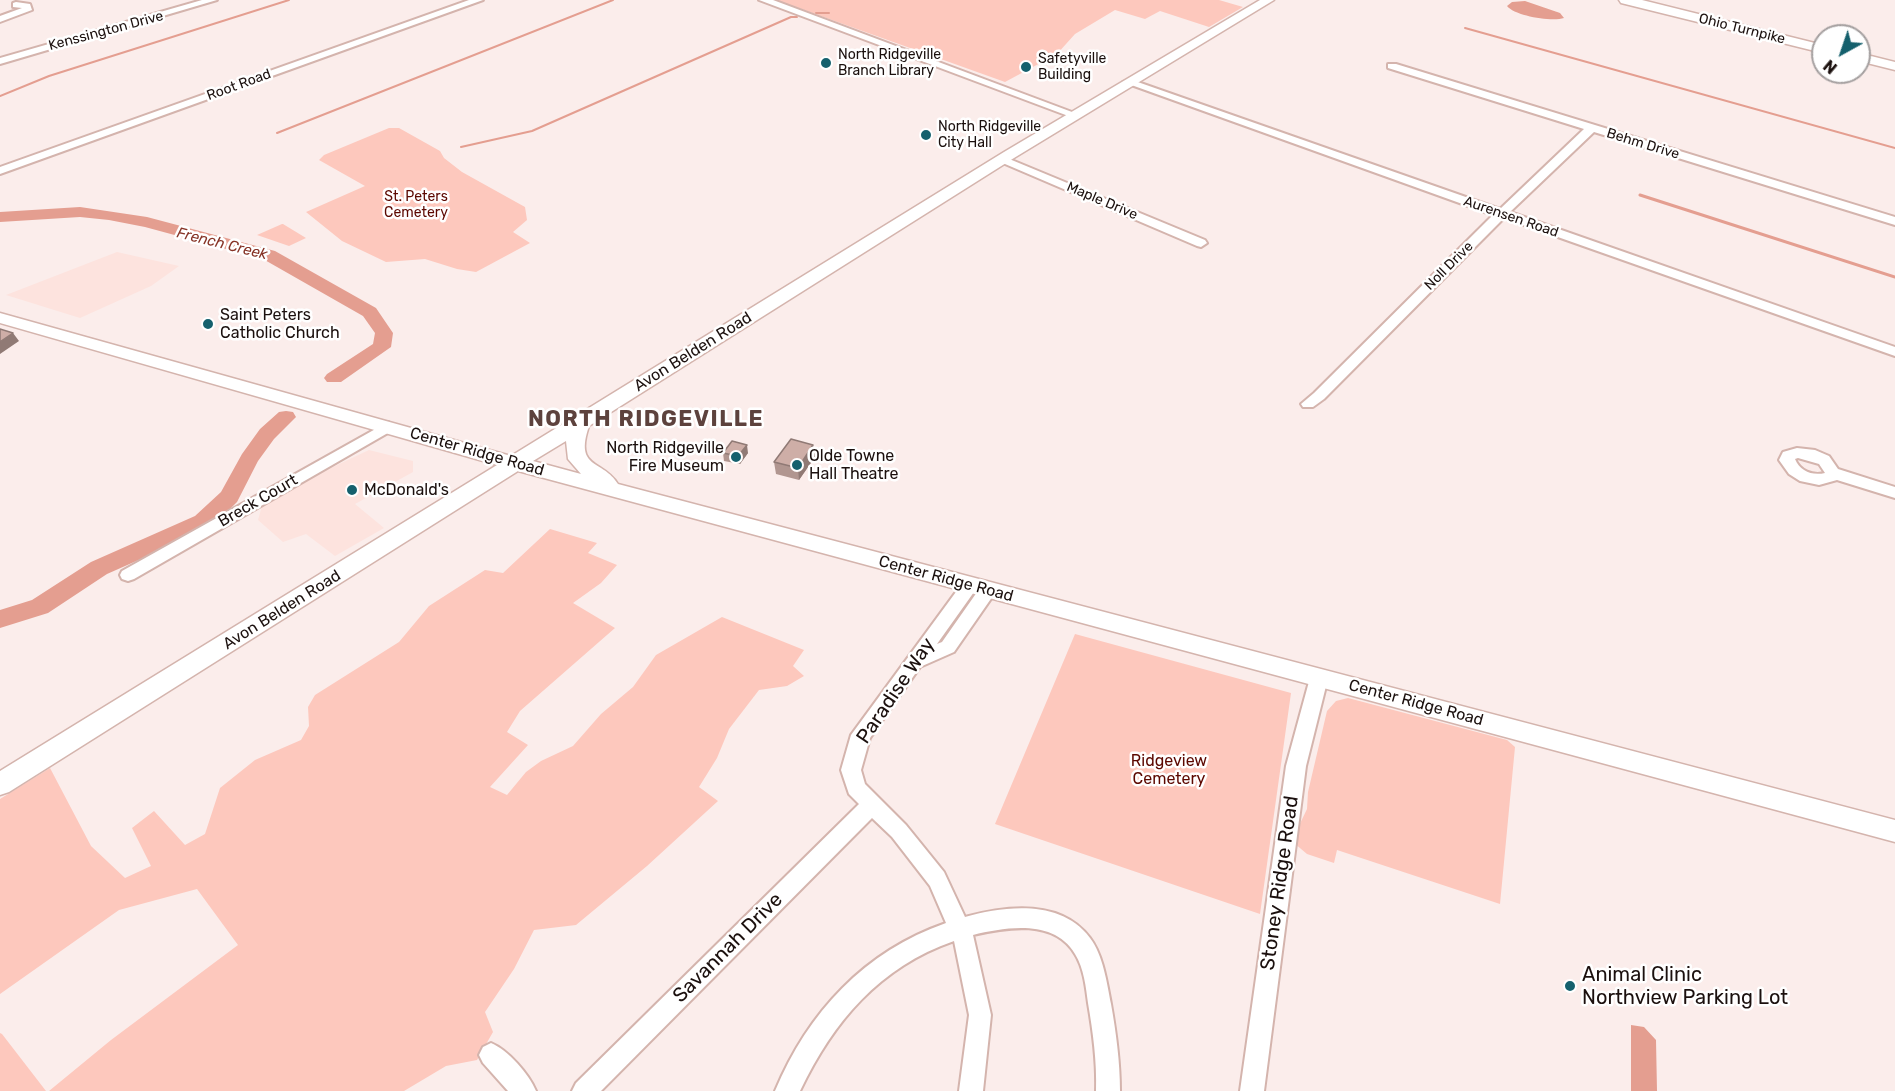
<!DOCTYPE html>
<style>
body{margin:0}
#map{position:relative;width:1895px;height:1091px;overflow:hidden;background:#fbedeb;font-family:Rubik,sans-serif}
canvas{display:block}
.north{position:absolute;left:1811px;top:24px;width:60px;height:60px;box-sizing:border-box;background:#fff;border:2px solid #a49f9f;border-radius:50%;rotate:220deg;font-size:16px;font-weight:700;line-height:24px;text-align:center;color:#1b100e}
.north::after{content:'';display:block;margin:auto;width:21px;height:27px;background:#15606d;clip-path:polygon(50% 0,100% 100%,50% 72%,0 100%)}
</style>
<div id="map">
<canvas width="1895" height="1091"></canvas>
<div class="north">N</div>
</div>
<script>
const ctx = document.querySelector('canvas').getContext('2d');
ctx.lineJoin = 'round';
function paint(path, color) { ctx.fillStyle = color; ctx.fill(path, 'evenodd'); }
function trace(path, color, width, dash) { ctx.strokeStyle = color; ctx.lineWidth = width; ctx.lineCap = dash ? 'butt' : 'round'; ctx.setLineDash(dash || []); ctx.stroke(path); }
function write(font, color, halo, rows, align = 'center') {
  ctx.font = font + ' Rubik,sans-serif'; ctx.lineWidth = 5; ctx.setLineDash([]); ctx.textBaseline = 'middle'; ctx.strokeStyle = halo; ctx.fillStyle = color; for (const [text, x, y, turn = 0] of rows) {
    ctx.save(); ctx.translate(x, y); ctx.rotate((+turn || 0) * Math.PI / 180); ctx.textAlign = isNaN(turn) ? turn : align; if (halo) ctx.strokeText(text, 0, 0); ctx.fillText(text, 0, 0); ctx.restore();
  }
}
const built = new Path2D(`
 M117,252L179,266L151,286L80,318L6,295Z
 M369,450L413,461V472L355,504L384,528L335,556L306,534L283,542L258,520L262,506L318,474Z`);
const green = new Path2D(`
 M776,0H1219L1243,7L1209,27L1160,11L1145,19L1115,10L1075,34L1057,54L1005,82Z
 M389,128H399L440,151L444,158L462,172L525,207L527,220L513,232L530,243L476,272L457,269L425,259L386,262L342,241L306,212L365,186L319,160L324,155Z
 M282,224H283L306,238L289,246L257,235Z
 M550,529L597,543L588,553L617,565L601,583L573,603L615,628L520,711L507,732L528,745L490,787L507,795L526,772L541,761L573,746L601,714L633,687L656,655L722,617L804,650L793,666L804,676L787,686L759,690L729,729L717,758L699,787L718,801L647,866L576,925L534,930L514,969L485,1012L493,1032L477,1060L446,1066L404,1091H49L111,1040L238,945L197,889L119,910L0,994V799L50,768L91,846L125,878L151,866L132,828L154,811L185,845L205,834L220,788L255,760L301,740L309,726L308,707L315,695L399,642L429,606L485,570L503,573Z
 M1075,634L1291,693L1260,914L995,824Z
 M1348,698L1507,740L1515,747L1500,904L1337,850L1334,863L1307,854L1294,843L1295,834L1307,809L1308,792L1327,711L1336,701Z
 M0,1033L2,1034L46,1091H0Z`);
const water = new Path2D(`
 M1525,1L1560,13L1564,18C1552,22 1515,16 1507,6L1512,2Z
 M1631,1025L1644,1027L1656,1040L1657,1091H1631Z`);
const streamFar1 = new Path2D(`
 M816,13H829
 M1465,28L1895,148
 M0,96L49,76L289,0
 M277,133L613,0
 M461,147L532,131L791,17H797`);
const stream = new Path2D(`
 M1640,195L1895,277`);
const river = new Path2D(`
 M80,207L147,217L275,251L376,308L393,333L391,347L341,382H327L324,378L327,374L373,344L375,333L363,316L263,259L145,227L109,220L80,217L0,222V212Z
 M286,411L293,412L296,417L274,439L258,461L237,502L211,528L107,574L48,613L0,628V610L32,600L91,562L195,516L221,492L242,454L260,429L279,412Z`);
const minor = new Path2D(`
 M202,0H217L0,64V58Z
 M469,0H483L0,174V167Z
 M759,0H773L1080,115L1079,117H1071Z
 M16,2L30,4L32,10L0,22V16L22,8L13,7V3Z
 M1388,64H1396L1895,217V225L1594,132L1510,212L1895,347V356L1504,218L1324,399L1313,407H1303L1301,404L1314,393L1493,215L1123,82L1132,80L1500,209L1584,129L1388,68Z
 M1002,156L1205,240L1207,243L1201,247L1197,246L998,161L996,159Z
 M388,422L395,427L393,430L134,579L128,581L122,579L120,575L122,571Z
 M1797,448L1815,450L1829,456L1838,469L1895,487V498L1837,480L1819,485L1800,481L1789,474L1779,460L1783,452ZM1798,458L1819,464L1825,473C1812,476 1800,471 1795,459Z
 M970,579L976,581L979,585L937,644L942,642L982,585L988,584L994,585L997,590L954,652L920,667L870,738L861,770L865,784L906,825L944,872L965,917C1005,906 1061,899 1090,938C1103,955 1107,983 1111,1004C1116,1032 1120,1062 1120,1091H1096C1097,1062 1093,1032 1088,1003C1086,988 1084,968 1075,954C1054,919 1007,927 973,935L991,1015L983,1091H959L969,1015L954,941C879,967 833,1022 800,1091H775C808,1012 865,951 946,923L930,886L892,837L872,818L601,1091H572L576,1083L859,804L849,794L841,770L851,735L964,581Z
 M1319,671L1325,673L1328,678L1306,766L1264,1091H1240L1286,766L1310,678L1313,673Z
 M491,1043C508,1050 529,1074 536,1091H508L483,1063L479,1055L483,1047Z`);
const major = new Path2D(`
 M1260,0H1274L1014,158L589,426C574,470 603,459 618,484L1895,820V842L518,471L9,792L0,795V771L497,465L0,323V313L511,456L1004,152ZM566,441L568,459L581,474L533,461Z`);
const highway = new Path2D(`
 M1619,0H1642L1823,45V53L1621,3Z
 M1859,53L1895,62V70L1859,61Z`);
const wall = new Path2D(`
 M723,453H748L740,464L724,461Z
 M815,457L799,480L776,474L774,462Z`);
const shadedWall = new Path2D(`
 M13,333L19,341L0,354V342Z
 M747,445L748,453L740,464L738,456Z
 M813,445L815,457L799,480L798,468Z`);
const building = new Path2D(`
 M0,329L13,333L0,342Z
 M791,439L813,445L798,468L774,462Z
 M732,441L747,445L738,456L723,453Z`);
const markers = [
 [826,63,6,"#15606d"],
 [1026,67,6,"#15606d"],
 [926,135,6,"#15606d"],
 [208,324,6,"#15606d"],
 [736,457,6,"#15606d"],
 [797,465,6,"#15606d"],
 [352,490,6,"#15606d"],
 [1570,986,6,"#15606d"]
];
const farStreetnames = [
 ["Ohio Turnpike",1742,29,14],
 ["Kenssington Drive",106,31,-15],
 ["Root Road",239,85,-20],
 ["Behm Drive",1643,144,17],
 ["Maple Drive",1102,201,23],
 ["Aurensen Road",1511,217,19],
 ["Noll Drive",1449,266,-45]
];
const farPoinames = [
 ["North Ridgeville",838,55],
 ["Branch Library",838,71],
 ["Safetyville",1038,59],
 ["Building",1038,75],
 ["North Ridgeville",938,127],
 ["City Hall",938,143]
];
const farParknames = [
 ["St. Peters",416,197],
 ["Cemetery",416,213]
];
const farWaternames = [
 ["French Creek",222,244,14]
];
const poiNames = [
 ["Saint Peters",220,315],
 ["Catholic Church",220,333],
 ["North Ridgeville",724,448,"right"],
 ["Fire Museum",724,466,"right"],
 ["Olde Towne",809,456],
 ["Hall Theatre",809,474],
 ["McDonald's",364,490]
];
const streetNames = [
 ["Avon Belden Road",693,352,-32],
 ["Center Ridge Road",477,452,16],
 ["Breck Court",258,501,-30],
 ["Center Ridge Road",946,579,15],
 ["Avon Belden Road",282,610,-32],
 ["Center Ridge Road",1416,703,15]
];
const parkNames = [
 ["Ridgeview",1169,761],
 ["Cemetery",1169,779]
];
const nearStreetnames = [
 ["Paradise Way",896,691,-56],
 ["Stoney Ridge Road",1280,883,-82],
 ["Savannah Drive",728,948,-45]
];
const nearPoinames = [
 ["Animal Clinic",1582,975],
 ["Northview Parking Lot",1582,998]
];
const districtNames = [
 ["NORTH RIDGEVILLE",646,420]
];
paint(built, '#fde3de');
paint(green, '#fdc8bd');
paint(water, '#e49e90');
trace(streamFar1, '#e49e90', 2);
trace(stream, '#e49e90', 3);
paint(river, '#e49e90');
trace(minor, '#d4b4ad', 4);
trace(major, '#d4b4ad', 3);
trace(highway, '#d4b4ad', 3);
paint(minor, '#fff');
paint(major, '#fff');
paint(highway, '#fff');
paint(wall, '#b19690');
paint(shadedWall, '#907a75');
paint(building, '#ceaea7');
trace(building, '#907a75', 1.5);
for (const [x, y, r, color] of markers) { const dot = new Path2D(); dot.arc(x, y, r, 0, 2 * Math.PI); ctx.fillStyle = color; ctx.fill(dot); trace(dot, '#fff', 2); }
write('14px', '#1b100e', '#fff', farStreetnames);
write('14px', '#1b100e', '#fff', farPoinames, 'left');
write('14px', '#5c0800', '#fff', farParknames);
write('italic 15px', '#873427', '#fff', farWaternames);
write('16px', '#1b100e', '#fff', poiNames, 'left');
write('16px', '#1b100e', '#fff', streetNames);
write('16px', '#5c0800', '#fff', parkNames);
write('20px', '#1b100e', '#fff', nearStreetnames);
write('20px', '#1b100e', '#fff', nearPoinames, 'left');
ctx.letterSpacing = '1.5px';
write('bold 22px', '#5d423d', '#fff', districtNames);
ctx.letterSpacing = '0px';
</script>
